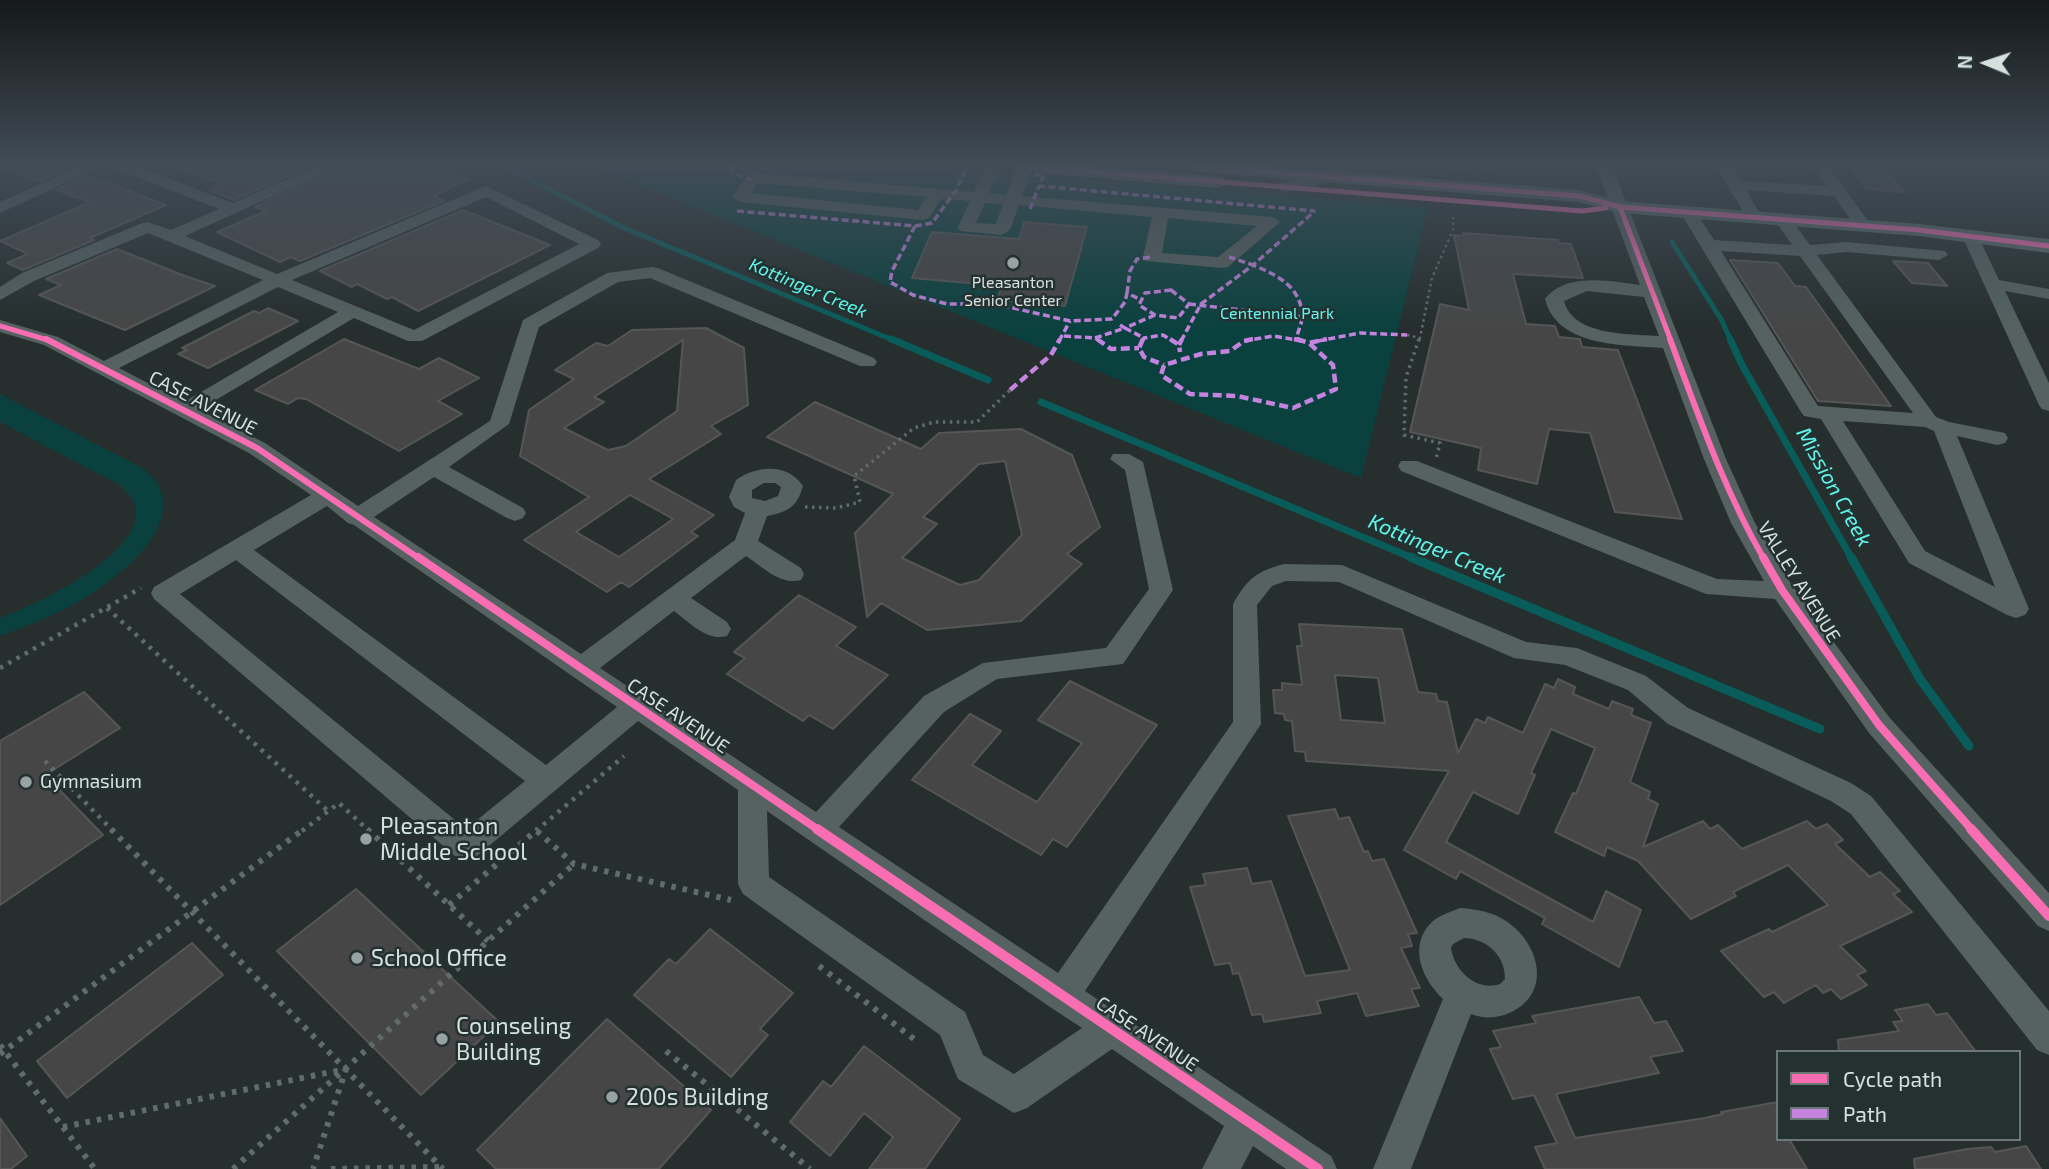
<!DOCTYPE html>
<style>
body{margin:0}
#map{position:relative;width:2049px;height:1169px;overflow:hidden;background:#262e2e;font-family:"Exo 2",sans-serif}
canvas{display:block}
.legend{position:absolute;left:1776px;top:1050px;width:245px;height:91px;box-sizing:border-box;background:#233231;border:2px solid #6b7877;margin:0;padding:9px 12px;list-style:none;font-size:21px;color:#d6e0df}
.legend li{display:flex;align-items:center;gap:14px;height:35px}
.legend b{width:35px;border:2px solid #6b7877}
.north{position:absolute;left:1951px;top:28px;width:70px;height:70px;-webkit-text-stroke:5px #233231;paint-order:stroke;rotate:272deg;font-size:19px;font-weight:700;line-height:28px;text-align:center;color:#d6e0df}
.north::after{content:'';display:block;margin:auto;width:24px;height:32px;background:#d6e0df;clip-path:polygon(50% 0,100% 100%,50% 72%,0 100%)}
</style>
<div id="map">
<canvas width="2049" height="1169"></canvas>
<ul class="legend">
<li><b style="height:9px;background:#f96db3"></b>Cycle path</li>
<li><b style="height:9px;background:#c483df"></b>Path</li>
</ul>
<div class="north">N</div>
</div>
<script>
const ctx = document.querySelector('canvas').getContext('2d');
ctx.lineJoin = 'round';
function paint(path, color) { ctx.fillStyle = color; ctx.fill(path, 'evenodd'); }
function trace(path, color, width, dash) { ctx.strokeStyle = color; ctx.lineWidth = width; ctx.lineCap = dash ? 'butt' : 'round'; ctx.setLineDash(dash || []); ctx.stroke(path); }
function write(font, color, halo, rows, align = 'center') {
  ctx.font = font + ' "Exo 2",sans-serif'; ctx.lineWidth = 5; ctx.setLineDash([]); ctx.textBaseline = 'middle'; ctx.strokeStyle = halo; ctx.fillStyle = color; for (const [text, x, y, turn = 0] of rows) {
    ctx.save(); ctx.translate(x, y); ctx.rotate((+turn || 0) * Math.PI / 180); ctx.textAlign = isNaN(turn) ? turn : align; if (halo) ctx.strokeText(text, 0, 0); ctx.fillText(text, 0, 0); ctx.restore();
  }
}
const green = new Path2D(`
 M593,166H929L1428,207L1361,478Z
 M0,394L144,469C197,513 128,571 88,596C61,613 30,625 0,636V618C36,605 187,536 118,484L0,422Z`);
const streamFar2 = new Path2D(`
 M504,166L622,227L895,341
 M1672,242L1721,319L1731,341`);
const streamFar1 = new Path2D(`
 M891,339L988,380
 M1730,339L1742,365L1852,559
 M1041,402L1415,559`);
const stream = new Path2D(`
 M1410,557L1820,729
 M1851,557L1920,679L1969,746`);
const building = new Path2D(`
 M0,166H63L69,168L38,182Z
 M181,166H311L234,200L209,190L223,184L180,169Z
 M341,166H388L398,171L413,166H435L469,179L434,196L444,201L300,261L291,257L280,262L217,232L266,211L255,207Z
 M1849,166H1882L1904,192L1867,189Z
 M88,175L166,205L90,238L94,240L23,270L7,263L28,254L0,241L90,202L57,190Z
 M463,210L550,245L418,311L392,297L387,299L357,284L352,287L320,271Z
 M1024,222L1087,227L1065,306L997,300L1002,286L912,278L932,232L1019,239Z
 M1463,233L1558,240L1559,243L1571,244L1583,278L1513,274L1526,324L1555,326L1559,337L1580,339L1582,347L1618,350L1682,519L1615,512L1590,433L1549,429L1537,484L1478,470L1481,448L1410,432L1440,304L1469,310L1454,235L1464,236Z
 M117,249L185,276L215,286L125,330L39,295L61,285L46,279Z
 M1730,260L1778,263L1795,286L1806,287L1891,406L1818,401Z
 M1893,261L1928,263L1947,286L1912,283Z
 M268,308L298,321L208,368L178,354L187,350L182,348L254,311L259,313Z
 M706,328L744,348L748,405L711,426L721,434L649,479L714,515L691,532L698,536L629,587L621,582L607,592L524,540L589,497L520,456L529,410L574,379L555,370L596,343L608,346L632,330ZM683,340L677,411L626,446L608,450L564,428L604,402L594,397ZM630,495L673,519L619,557L576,532Z
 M344,339L419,369L439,358L479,378L438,401L462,414L399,451L306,399L298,398L288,404L255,390Z
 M815,402L921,449L939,433L1021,429L1072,455L1100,527L1067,554L1082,564L1021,621L927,630L881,603L867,617L855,533L893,494L767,437ZM1005,461L1022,535L979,580L960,585L902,558L937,524L923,517L979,464Z
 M799,595L856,627L836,646L888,675L833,729L809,715L803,721L727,674L745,658L734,652Z
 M1299,624L1402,629L1418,692L1436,694L1438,701L1447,702L1458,753L1476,719L1485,723L1488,717L1523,733L1545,684L1554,688L1558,679L1575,687L1573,694L1609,709L1612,701L1633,709L1631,715L1651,723L1630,782L1650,792L1648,799L1658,804L1643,847L1703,821L1710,829L1718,825L1742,849L1807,821L1816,829L1827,824L1843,840L1835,844L1870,877L1880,872L1900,891L1893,894L1912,912L1840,946L1866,971L1857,975L1867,985L1841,999L1831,989L1823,993L1816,985L1784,1003L1774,992L1764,997L1721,951L1769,929L1772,932L1828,905L1788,865L1733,892L1736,896L1691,919L1638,861L1607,847L1604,856L1555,832L1573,793L1576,794L1595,748L1551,729L1531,773L1535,775L1518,814L1473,792L1446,842L1593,922L1606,891L1641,910L1619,967L1542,924L1545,918L1460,871L1456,879L1404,850L1449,771L1306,761L1305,752L1295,751L1292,721L1285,720L1284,714L1275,713L1273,690H1282V683L1302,685L1297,646H1302ZM1335,675L1378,678L1385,723L1341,720Z
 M1070,681L1157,725L1067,847L1053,839L1041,855L912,780L970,714L1001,731L972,765L1037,802L1082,743L1038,720Z
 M84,692L120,728L45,775L103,835L0,905V741Z
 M1335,809L1339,819L1349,817L1364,852L1368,851L1372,861L1384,859L1417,933L1408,934L1412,946L1401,948L1420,988L1411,989L1419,1006L1366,1016L1357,993L1317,1001L1321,1013L1264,1022L1262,1014L1252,1015L1239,973L1233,974L1230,963L1215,965L1190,887L1206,885L1203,874L1247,868L1252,884L1271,881L1305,976L1350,970L1288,816Z
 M356,889L499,1022L421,1095L277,951Z
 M710,929L793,993L760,1029L768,1035L731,1077L634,995L669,959L676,964Z
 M192,943L223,975L67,1098L37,1061Z
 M1639,997L1654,1023L1666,1021L1683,1051L1650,1057L1659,1073L1556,1094L1575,1138L1705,1118L1723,1114L1721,1112L1778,1102V1139H1789L1807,1169H1545L1535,1147L1557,1143L1534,1095L1513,1099L1490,1049L1501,1047L1493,1031L1536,1023L1532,1016Z
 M1928,1004L1936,1015L1947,1013L1976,1052H1839L1838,1040L1899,1031L1893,1022L1903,1021L1895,1010Z
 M607,1019L711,1110L659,1169H496L477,1150Z
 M864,1046L960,1119L925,1169H869L893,1137L864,1113L830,1156L790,1122L823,1081L831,1087Z
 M0,1118L27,1156L11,1169H0Z
 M2026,1146L2041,1169H1915L1914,1159L1967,1149L1991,1147L1995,1152Z`);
const pathFar3 = new Path2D(`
 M1407,335L1420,338L1432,278L1453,230V217
 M1419,341L1420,338`);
const pathFar2 = new Path2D(`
 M1419,339L1406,377L1404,435L1440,443L1436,459
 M805,507L836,508L860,502L854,476L914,428L934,422H977L1010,390`);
const pathFar1 = new Path2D(`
 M107,608L328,811
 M0,668L141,588
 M45,761L113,831
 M302,831L339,803L369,831
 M536,831L624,756`);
const path = new Path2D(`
 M111,829L443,1169
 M367,829L488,941
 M537,831L574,864L731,900
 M449,905L538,829
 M819,966L918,1042
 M0,1045L95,1169
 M666,1051L810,1169
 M0,1054L304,829
 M63,1127L346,1069L313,1169
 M233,1169L574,864
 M331,1169L440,1167`);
const minor = new Path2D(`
 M81,166H102L0,213V202Z
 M114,166H136L233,203L318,166H339L185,236L277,274L486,186L598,240L601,244L598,248L422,341H408L354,318L199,410L265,443L358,506L490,421L523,320L607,273L652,267L658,268L874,358L877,362L874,366H860L650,278L618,282L539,327L509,424L449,467L523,508L526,513L523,518L515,521L507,518L434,477L374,517L581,654L735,540L745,513L734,507L729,497L736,480C757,465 788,463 803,486C797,507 788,512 767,516L758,541L801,568L804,574L801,580C781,586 761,566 746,556L691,598L727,622L731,629L727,636C707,642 689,622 674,611L600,668L816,812L924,696L983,663L1106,648L1149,589L1125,470L1110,459L1113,454H1129L1143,462L1173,590L1123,664L997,679L944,712L839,827L1058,973L1233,722V604C1247,579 1257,571 1284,564L1342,565L1526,642L1577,648L1646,676L1688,708L1851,783L1871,796L2049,1011V1055L2037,1050L1851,814L1831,801L1668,724L1628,690L1565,665L1514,658L1339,582L1286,581L1272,586L1257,605L1261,724L1085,991L1331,1156L1337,1169H1286L1253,1146L1241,1169H1202L1224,1126L1112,1049L1027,1108L1014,1113L958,1079L940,1035L743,894L738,884V790L638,721L477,856L466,860L455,856L154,599L151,593L154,587L311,495L249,453L44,345L0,332V320L58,337L104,361L263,280L148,233L34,281L0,300V287L22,273L142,223L148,222L171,230L219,209L117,169ZM486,197L579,244L414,330L292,280ZM278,287L338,312L184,402L119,368ZM764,483H775L781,487L778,496L765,501L752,498V490ZM327,506L348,523L354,525L617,707L546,765L254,550ZM236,560L525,781L466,829L180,594ZM767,811L1050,1007L1082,1028L1014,1074L983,1055L965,1012L769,877Z
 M986,166H1002L989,193L1006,195L1016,166H1032L1022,196L1272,217L1280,222L1228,267L1222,268L1146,261L1143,257L1152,217L1019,205L1010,230L1002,235L960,231L958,227L970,201L941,199L929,218L923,220L741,202L733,197L747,175L753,173L974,192ZM758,183L926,197L918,210L751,193ZM985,203L1003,204L996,224L976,223ZM1168,218L1257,226L1218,257L1162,253Z
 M1322,166H1338L1337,180L1284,192L1276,187L1278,184L1323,174Z
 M1450,166H1472L1464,171L1453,169Z
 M1476,166H1502L1494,171L1479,169Z
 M1596,166H1612L1726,459L1755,523L1791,584L1889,717L2049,893V931L2038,926L1869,733L1775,599L1706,594L1401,471L1398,466L1401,461H1417L1717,579L1764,581L1731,523L1704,459L1663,348C1623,345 1557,347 1545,299C1566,272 1611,281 1640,285ZM1587,291L1644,297L1659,336C1629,334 1573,336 1564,301Z
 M1716,166H1732L1740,181L1827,186L1812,166H1828L1871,225L1863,230L1857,229L1834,196L1746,190L1762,217L1754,222L1748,220Z
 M1688,207L1694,209L1714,240L1792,245L1774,219L1782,214L1788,215L1810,245L1847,242L1945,251L1948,255L1939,260L1847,252L1817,255L1936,417L1949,422L2005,433L2008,438L2005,443L1997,445L1957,436L2029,609L2025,615L2016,618L2007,615L1909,563L1821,419L1804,416L1801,412L1680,212ZM1721,251L1800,256L1913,413L1818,406ZM1843,421L1925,427L1934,431L1995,587L1925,551Z
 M1970,231L1978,236L1999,280L2049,289V299L2005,291L2049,383V411L2042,409L2039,405L1962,236Z
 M1460,908C1476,909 1493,912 1506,921C1541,944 1553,996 1507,1014C1495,1018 1484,1019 1471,1014L1411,1169H1373L1443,999C1423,980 1408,948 1430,924C1436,916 1451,912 1460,908ZM1464,938C1487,939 1505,955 1505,979L1500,984C1476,992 1454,970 1451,948L1453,944Z`);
const major = new Path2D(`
 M1014,166H1096L1217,176L1224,178L1227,182L1224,186L1217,188L1024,172L1017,170Z
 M1185,166H1271L1579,190L1621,201L1919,224L2049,239V253L1919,236L1620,213L1578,202L1195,172L1188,170Z`);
const quietFar1 = new Path2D(`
 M730,166L736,174L752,180
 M1034,175H1044L1039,186L1315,211
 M1030,209L1039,186
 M737,211L915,226L932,223L957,189L966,168
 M915,226L892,271L890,282L913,295L947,304H996L1070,321L1112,319L1125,302L1127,293L1141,300
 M1171,290L1189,304L1178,318L1155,315L1139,305L1145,293Z
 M1127,293L1130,271L1137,259L1152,257
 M1189,304L1303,317L1296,339L1303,341
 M1303,317C1300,286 1279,276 1253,265L1315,211
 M1120,325L1125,328L1155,315
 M1064,336L1095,338L1100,341
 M1095,338L1125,328L1144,338
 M1059,341L1070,321
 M1142,341L1144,338L1163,335L1173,341
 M1181,341L1201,304L1253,265L1229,257
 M1244,341L1273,336L1303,341
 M1318,341L1360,333L1407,335`);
const quiet = new Path2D(`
 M1097,339L1111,349L1139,348
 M1143,339L1139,348L1144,357L1164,365
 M1170,339L1179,345L1180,352
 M1253,339L1244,341L1230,351L1201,354L1164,365L1161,375L1190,394L1237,396L1293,408L1336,389L1333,365L1309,343
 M1294,339L1303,341
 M1297,339L1309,343L1327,339
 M1179,345L1182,339
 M1010,390L1051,355L1060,339`);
const cyclewayFar3 = new Path2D(`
 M1024,166L1582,211L1606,208
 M1195,166L1579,196L1620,207L1919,230L2049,246
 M1620,207L1671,341
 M0,326L51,341`);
const cyclewayFar2 = new Path2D(`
 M46,339L257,448L420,559
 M1670,339C1698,414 1724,490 1764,559`);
const cyclewayFar1 = new Path2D(`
 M418,557L820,831
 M1763,557L1782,590L1879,725L1973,831`);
const cycleway = new Path2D(`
 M817,829L1318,1169
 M1971,829L2049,916`);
const markers = [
 [1013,263,7,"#98a2a1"],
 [26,782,7,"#98a2a1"],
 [366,839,7,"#98a2a1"],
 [357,958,7,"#98a2a1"],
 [442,1039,7,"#98a2a1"],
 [612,1097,7,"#98a2a1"]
];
const farPoinames = [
 ["Pleasanton",1013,283],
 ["Senior Center",1013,301]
];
const farParknames = [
 ["Centennial Park",1277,314]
];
const farWaternames = [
 ["Kottinger Creek",808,288,23]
];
const streetNames = [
 ["CASE AVENUE",203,403,27],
 ["VALLEY AVENUE",1799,582,58],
 ["CASE AVENUE",678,716,34],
 ["CASE AVENUE",1147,1034,34]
];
const poiNames = [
 ["Gymnasium",40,782]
];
const waterNames = [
 ["Mission Creek",1834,487,61],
 ["Kottinger Creek",1437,549,23]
];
const nearPoinames = [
 ["Pleasanton",380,826],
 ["Middle School",380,852],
 ["School Office",371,958],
 ["Counseling",456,1026],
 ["Building",456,1052],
 ["200s Building",626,1097]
];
paint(green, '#0a413e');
trace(streamFar2, '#085d5a', 5);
trace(streamFar1, '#085d5a', 7);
trace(stream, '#085d5a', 9);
paint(building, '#464646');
trace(building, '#555655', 2);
trace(pathFar3, '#626b6b', 2.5, [2.5, 3.5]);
trace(pathFar2, '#626b6b', 3.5, [2.5, 4.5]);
trace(pathFar1, '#626b6b', 4.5, [3.5, 6]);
trace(path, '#626b6b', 6, [4.5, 7]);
paint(minor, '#556261');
paint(major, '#5a6a6a');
trace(quietFar1, '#c483df', 3.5, [7, 3.5]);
trace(quiet, '#c483df', 4.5, [9, 4.5]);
trace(cyclewayFar3, '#f96db3', 5);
trace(cyclewayFar2, '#f96db3', 6);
trace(cyclewayFar1, '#f96db3', 8);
trace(cycleway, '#f96db3', 10);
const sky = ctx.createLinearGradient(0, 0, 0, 330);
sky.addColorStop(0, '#151919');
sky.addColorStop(0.5, '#414c57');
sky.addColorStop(1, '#414c5700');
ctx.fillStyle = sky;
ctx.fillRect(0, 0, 2049, 330);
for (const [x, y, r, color] of markers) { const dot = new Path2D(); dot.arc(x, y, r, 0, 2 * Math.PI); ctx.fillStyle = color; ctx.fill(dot); trace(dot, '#233231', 2.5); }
write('16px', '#d6e0df', '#233231', farPoinames);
write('16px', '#63f5ed', '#233231', farParknames);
write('italic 18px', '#61f4eb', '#233231', farWaternames);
write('19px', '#d6e0df', '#233231', streetNames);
write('19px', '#d6e0df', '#233231', poiNames, 'left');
write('italic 21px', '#61f4eb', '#233231', waterNames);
write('23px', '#d6e0df', '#233231', nearPoinames, 'left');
</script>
